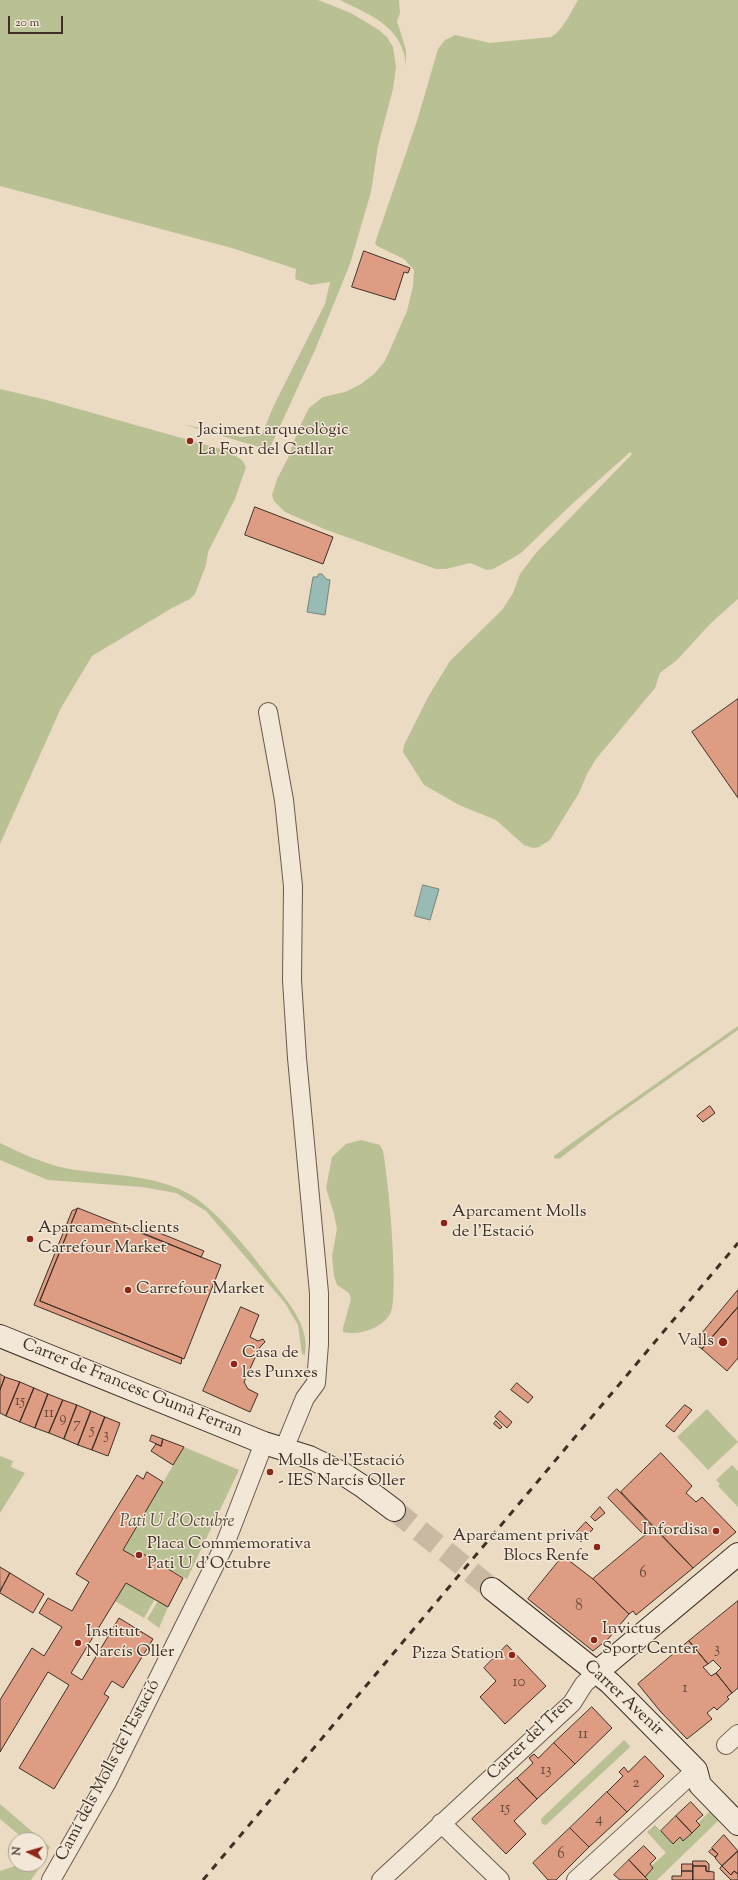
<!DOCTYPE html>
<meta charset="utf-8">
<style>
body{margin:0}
#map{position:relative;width:738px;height:1880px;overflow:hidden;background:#ecdbc3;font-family:"Sorts Mill Goudy",serif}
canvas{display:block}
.north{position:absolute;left:8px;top:1832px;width:40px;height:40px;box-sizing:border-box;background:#f3e8d8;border:1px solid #ab9e90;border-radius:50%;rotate:275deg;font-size:11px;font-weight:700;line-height:16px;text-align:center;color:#3f2f24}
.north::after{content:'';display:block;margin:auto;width:14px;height:18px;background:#8f2418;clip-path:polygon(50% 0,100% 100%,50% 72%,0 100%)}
.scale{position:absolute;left:8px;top:16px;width:55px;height:18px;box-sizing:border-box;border:2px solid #3f2f24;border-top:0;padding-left:5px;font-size:12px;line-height:14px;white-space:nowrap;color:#3f2f24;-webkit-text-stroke:3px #f3e8d8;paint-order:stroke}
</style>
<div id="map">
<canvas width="738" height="1880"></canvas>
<div class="north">N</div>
<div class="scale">20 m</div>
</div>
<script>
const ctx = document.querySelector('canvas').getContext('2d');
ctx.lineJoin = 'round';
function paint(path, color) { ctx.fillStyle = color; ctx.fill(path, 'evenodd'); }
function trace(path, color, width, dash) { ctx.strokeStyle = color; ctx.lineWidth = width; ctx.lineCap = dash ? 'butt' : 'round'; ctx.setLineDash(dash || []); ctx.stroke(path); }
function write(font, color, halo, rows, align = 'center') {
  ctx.font = font + ' "Sorts Mill Goudy",serif'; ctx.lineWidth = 3; ctx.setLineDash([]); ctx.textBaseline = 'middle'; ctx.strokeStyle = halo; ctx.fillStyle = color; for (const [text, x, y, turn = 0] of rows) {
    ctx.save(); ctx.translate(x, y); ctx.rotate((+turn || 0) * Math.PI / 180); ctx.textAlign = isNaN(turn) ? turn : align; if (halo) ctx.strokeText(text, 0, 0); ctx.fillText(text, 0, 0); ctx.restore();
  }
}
const green = new Path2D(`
 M0,0H318L351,13L379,30L387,37L393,47L396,67L393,89L378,146L371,192L350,264L315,350L269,450L182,424L242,437L262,434L274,405L325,304L330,282L311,285L295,279L296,269L232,248L0,186Z
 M340,0H399L400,13L397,21L406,50V66C403,26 371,16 340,0Z
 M578,0H738V599L711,623L677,660L660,673L655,688L596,759L587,774L579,793L550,840L539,847L533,848L524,845L496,820L459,805L424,785L403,752L404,745L428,697L450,661L502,610L513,593L520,574L536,553L632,454L630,452L628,454L572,504L521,553L511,559L493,569L487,570L470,563L446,569H436L324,529L285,512L274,501L272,495L277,479L288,458L299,428L309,408L323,397L345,392L361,384L374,374L385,361L407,311L413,286L414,270L404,259L377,246L375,243L417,121L438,49L445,40L455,35L490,43L551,37C563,30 571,12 578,0Z
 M0,389L43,399L228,451L242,460L246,467L235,499L208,552L206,565L195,594L190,599L172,608L92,656L61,708L0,844Z
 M738,1026V1030L606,1123L559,1159L554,1158V1156L573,1142Z
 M361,1140L380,1145L383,1151C388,1176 399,1292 391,1312C384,1328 359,1336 343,1332V1328L351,1299L349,1293L337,1285L334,1276L332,1256L337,1229L334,1214L326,1188L332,1157L346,1144Z
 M0,1143C21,1153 42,1163 65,1168C107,1176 153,1173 191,1195C219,1212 255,1258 275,1285C291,1306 310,1328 305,1355L302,1354L298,1325L285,1303L206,1211L176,1193L142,1187L48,1180L0,1160Z
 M707,1409L738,1442L708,1470L677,1437Z
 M184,1447L239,1470L187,1579L141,1553L137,1558L123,1550Z
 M0,1456L13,1461L11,1467L25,1473L0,1513Z
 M732,1465L738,1471V1507L718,1486L720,1484L716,1480Z
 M126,1583L155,1599L144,1618L115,1601Z
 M158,1601L168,1607L159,1628L147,1619Z
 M624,1740L630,1746L629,1748L546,1825L542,1824L541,1819Z
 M0,1804L50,1847L45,1857L40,1853V1840H25L0,1819Z
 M711,1810L720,1819L657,1880H648L645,1877L653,1869L651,1866L666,1853L647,1832L655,1825L673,1844L680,1837L683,1841L700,1825L698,1823Z
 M40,1863L42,1864L31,1880H0V1871L21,1864H40Z`);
const water = new Path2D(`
 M319,574H322L326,579L330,580L325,615L307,612L313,577H317Z
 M423,885L439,889L430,920L415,916Z`);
const building = new Path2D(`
 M364,251L410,268L408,273L404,272L395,300L352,287Z
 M255,507L333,537L323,564L245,535Z
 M738,699V798L692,732Z
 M710,1106L715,1113L703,1122L697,1116Z
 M78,1208L221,1265L184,1359L40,1301Z
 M77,1209L40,1301L182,1358L181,1364L34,1305L72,1211Z
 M140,1225L204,1251L201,1257L138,1231Z
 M738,1290V1307L702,1349L694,1343Z
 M241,1307L259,1315L250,1337L258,1341L263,1339L265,1342L260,1347L244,1382L248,1389L258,1394L250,1412L203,1391Z
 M738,1307V1358L727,1371L702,1349Z
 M0,1374L5,1377L0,1390Z
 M5,1377L20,1382L6,1416L0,1413V1390Z
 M20,1382L34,1388L20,1422L6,1416Z
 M517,1383L533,1397L528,1403L511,1390Z
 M34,1388L48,1394L35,1428L20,1422Z
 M48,1394L63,1400L49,1433L35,1428Z
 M63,1400L77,1405L64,1439L49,1433Z
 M77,1405L91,1411L78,1445L64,1439Z
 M685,1405L692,1410L674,1432L666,1426Z
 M91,1411L105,1417L92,1450L78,1445Z
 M500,1411L512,1422L507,1428L495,1417Z
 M105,1417L120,1423L108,1456L92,1450Z
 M496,1421L502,1427L500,1429L494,1424Z
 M152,1435L163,1439L161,1446L150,1441Z
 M163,1439L184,1447L173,1465L151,1451L156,1444L161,1446Z
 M661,1453L692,1486L686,1493L696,1502L702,1497L736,1532L693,1568L621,1492Z
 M147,1472L163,1482L123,1550L137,1558L140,1552L183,1578L168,1607L126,1583L71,1673L82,1680L119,1618L153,1639L123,1688L112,1681L104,1694L109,1697L54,1789L19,1768L69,1685L48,1672L0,1752V1700L32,1648L44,1656L62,1627L39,1613L48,1598L72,1611L89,1582L76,1574L137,1475L143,1479Z
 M617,1489L654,1528L645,1536L608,1498Z
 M600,1507L605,1513L595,1521L591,1517Z
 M586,1522L593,1529L581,1542L574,1535Z
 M654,1528L693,1568L636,1615L633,1611L629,1614L593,1579Z
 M563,1556L593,1579L629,1614L608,1639L593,1651L528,1599Z
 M0,1567L10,1573L0,1591Z
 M10,1573L44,1594L33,1613L0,1593Z
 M738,1601V1688L732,1693L716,1673L721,1668L713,1660L708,1664L689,1641Z
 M689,1641L708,1664L703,1667L711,1676L716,1673L732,1693L727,1697L729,1699L717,1710L714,1707L707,1713L712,1719L687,1739L660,1711L638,1684Z
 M507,1645L546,1686L505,1724L480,1697L496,1681L484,1668Z
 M592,1707L612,1728L575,1764L554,1743Z
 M554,1743L575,1764L537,1799L517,1778L533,1763L529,1758L534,1754L538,1758Z
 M645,1756L664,1776L627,1812L607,1792L623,1776L619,1772L624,1767L628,1772Z
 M517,1778L537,1799L514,1821L526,1834L506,1854L472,1819Z
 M607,1792L627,1812L589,1847L570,1828Z
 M691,1802L703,1815L696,1821L700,1825L692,1833L676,1816Z
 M676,1816L692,1833L683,1841L680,1837L673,1844L661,1831Z
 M570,1828L589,1847L556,1880H548L533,1863Z
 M724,1835L738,1851L722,1866L715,1858L718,1854L712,1848Z
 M644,1846L656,1858L650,1864L653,1868L645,1877L629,1860Z
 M712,1849L718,1854L715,1857L709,1852Z
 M738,1851V1874L734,1871L731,1875L722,1866Z
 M629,1860L645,1877L648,1880H620L614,1875Z
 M693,1861H706L709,1864V1872L706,1871V1866H693Z
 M682,1864H693V1871H682Z
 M693,1866H706V1871L714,1872V1880H693Z
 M722,1866L731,1875L734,1871L738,1874V1880H731L720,1869Z
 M682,1871H693V1880H672V1876H681Z`);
const secondaryTunnel = new Path2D(`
 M394,1510L492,1589`);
const street = new Path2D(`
 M268,712L284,800L293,886L292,980L297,1058L319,1293V1344L316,1383L305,1398L284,1449
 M726,1745L738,1734
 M441,1823L500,1880
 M51,1880L107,1782L225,1544L264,1443
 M381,1880L572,1703L584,1684L597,1672
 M576,1880L696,1770`);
const secondary = new Path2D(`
 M0,1336L264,1443L309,1457L342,1473L362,1486L394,1510
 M492,1589L610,1683L696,1770L700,1785L738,1824
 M597,1672L738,1554`);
const rail = new Path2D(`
 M203,1880L738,1243`);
const markers = [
 [190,441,4,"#8f2418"],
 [444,1223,4,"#8f2418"],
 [30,1239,4,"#8f2418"],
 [128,1290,4,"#8f2418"],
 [723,1342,5,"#8f2418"],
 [234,1364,4,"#8f2418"],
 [270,1472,4,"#8f2418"],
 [716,1531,4,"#8f2418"],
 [597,1547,4,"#8f2418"],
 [139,1555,4,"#8f2418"],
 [594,1640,4,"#8f2418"],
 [78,1643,4,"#8f2418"],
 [512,1655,4,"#8f2418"]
];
const numberNames = [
 ["15",20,1402],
 ["11",49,1414],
 ["9",63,1419],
 ["7",77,1425],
 ["5",92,1431],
 ["3",106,1436],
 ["6",643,1574],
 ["8",579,1607],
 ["3",717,1650],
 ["10",519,1683],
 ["1",685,1689],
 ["11",583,1735],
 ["13",546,1771],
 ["2",636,1784],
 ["15",505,1809],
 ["4",599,1820],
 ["6",561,1855]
];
const poiNames = [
 ["Jaciment arqueològic",198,431],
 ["La Font del Catllar",198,451],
 ["Aparcament Molls",452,1213],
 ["de l'Estació",452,1233],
 ["Aparcament clients",38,1229],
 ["Carrefour Market",38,1249],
 ["Carrefour Market",136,1290],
 ["Valls",714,1342,"right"],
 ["Casa de",242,1354],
 ["les Punxes",242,1374],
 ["Molls de l'Estació",278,1462],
 ["- IES Narcís Oller",278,1482],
 ["Infordisa",708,1531,"right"],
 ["Aparcament privat",589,1537,"right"],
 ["Blocs Renfe",589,1557,"right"],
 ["Placa Commemorativa",147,1545],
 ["Pati U d'Octubre",147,1565],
 ["Invictus",602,1630],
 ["Sport Center",602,1650],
 ["Institut",86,1633],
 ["Narcís Oller",86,1653],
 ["Pizza Station",504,1655,"right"]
];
const streetNames = [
 ["Carrer de Francesc Gumà Ferran",132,1389,22],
 ["Carrer Avenir",623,1699,43],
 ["Carrer del Tren",531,1739,-44],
 ["Camí dels Molls de l'Estació",109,1771,-62]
];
const parkNames = [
 ["Pati U d'Octubre",177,1523]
];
paint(green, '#b9c093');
paint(water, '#99bbb5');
trace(water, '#75837b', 1);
paint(building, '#de9d83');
trace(building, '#3f2f24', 1);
trace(secondaryTunnel, '#c9b9a3', 22, [22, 11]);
trace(street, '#6a5a4c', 20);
trace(secondary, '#3f2f24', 24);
trace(street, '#f3e8d8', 18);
trace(secondary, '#f3e8d8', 22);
trace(rail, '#3f2f24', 3, [7, 7]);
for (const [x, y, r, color] of markers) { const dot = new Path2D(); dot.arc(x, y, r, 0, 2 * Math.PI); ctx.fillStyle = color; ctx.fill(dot); trace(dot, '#f3e8d8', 1.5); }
write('15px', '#674a3c', null, numberNames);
write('17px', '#3f2f24', '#f3e8d8', poiNames, 'left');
write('17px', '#3f2f24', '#f3e8d8', streetNames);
write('italic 17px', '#574c3a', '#f3e8d8', parkNames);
</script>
